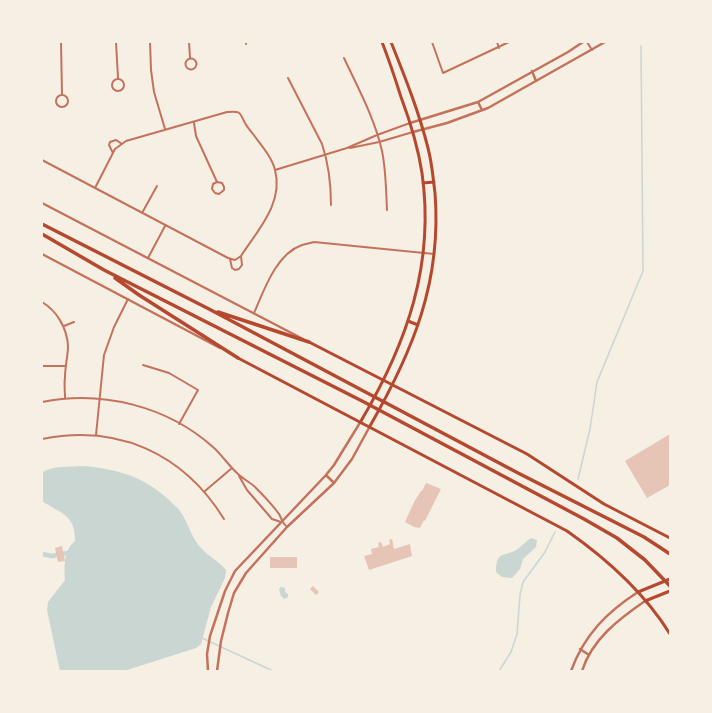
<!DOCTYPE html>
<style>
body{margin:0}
#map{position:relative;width:712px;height:713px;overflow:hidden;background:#f6efe4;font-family:"Playfair Display",serif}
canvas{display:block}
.frame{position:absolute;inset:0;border:43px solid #f6efe4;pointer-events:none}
</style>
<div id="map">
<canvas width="712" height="713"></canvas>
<div class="frame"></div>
</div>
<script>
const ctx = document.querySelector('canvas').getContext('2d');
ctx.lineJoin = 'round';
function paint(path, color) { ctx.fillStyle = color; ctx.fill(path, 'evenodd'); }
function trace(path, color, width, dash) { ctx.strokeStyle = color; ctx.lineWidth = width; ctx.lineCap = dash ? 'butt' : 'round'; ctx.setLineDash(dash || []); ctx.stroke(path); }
const water = new Path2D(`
 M85,466C119,470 143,476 169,500C172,503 177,507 180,511C187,521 190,533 197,543C205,555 218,560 226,570L225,578L211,607L201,644L196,648L124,671H60L47,610L48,602L65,580C64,566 64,550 75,541C76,515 60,513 42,501V473C51,465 74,467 85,466Z
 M531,538L537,540L536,547L523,559L520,569L512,578L502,577L496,572C496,548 507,558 519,548C523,545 526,541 531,538Z
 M281,587L285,588V592L288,594V597L284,599L281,596L279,589Z`);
const stream = new Path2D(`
 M578,479L590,429L597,382L643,271L641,46
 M202,638L273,671
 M499,671L511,652L517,634L520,595L523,582L545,552L555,532`);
const canal = new Path2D(`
 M42,554L52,556L73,552`);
const building = new Path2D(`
 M670,434V485L647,498L625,461Z
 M426,483L441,489L425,521L424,520L420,528L414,527L405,522L414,502L421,491H422Z
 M392,539L394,549L410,544L412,556L369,570L364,556L372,554L371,549L379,547L378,543L381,542L383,547L390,544L389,540Z
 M62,546L65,561L58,562L55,548Z
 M270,557H297V568H270Z
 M313,586L319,592L316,595L310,589Z`);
const minor = new Path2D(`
 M61,42L62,95
 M116,42L118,78
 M150,42L151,70L154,92L165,129
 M189,42L190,58
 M246,42V44
 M432,42L443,73L509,42
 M497,42L499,48
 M587,42L592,50
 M344,58C358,88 375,119 382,151C386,170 386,190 387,210
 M185.5 64a5.5 5.5 0 1 1 11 0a5.5 5.5 0 1 1-11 0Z
 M288,78L322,144C329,165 331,184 331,205
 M112 85a6 6 0 1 1 12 0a6 6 0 1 1-12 0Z
 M56 101a6 6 0 1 1 12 0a6 6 0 1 1-12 0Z
 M194,123L196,136L217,182L222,183L224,187V190L219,194L215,193L212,189L213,184L217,182
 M350,148L379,142L413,132
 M113,153L109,145L110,142L116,140L122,144
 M42,160L228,258L235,260L241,256C257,231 284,203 275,170C272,157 261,145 253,134C250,130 247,127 245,123C239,112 242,111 227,112L126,141L115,149L95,188
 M275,170L347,148L377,135L410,123
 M142,213L157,186
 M148,258L165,226
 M230,259L232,268L235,270L239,269L242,265L241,256
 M42,302C57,311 67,328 68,346C68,356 65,366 65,377C64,384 65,391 65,398
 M254,313C264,290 276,254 302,245C306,244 310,243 314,242L434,254
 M64,326L74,322
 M143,365L169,373L198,390L179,424
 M42,366H66
 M42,402C102,390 167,406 213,447C222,455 229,466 238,474C243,479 250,482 255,487C261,493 274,507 279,514C282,519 282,523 287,527
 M96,435L104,355L114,327L128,299
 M42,439C118,424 183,453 224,519
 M239,476L247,490L272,519L281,522
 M205,491L232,468`);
const tertiary = new Path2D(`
 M532,71L536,81
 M478,102L482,110
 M410,123L478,102L568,52L583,42
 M413,132L447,123L488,108L605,42
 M42,203L303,339
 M42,254L220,348
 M326,475L334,483
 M580,649L589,655
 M208,671L207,654L210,636L225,591L235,571L326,475L334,465L361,421
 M217,671L221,641L228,613L234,593L246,573L287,527L334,483L352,459L370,426
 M571,671C584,635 607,612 638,592
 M582,671C592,639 619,619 645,601`);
const secondary = new Path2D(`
 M423,183L434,182
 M408,321L418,325
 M309,342L527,454L604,504L670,538
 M238,358L567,531C607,559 644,592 670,634
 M361,421C407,343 435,264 422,173C418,147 410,121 401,97C395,78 389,60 382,42
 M370,426C413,351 442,281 435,193C433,178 432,163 428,148C419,112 405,77 391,42
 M638,592L670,579
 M645,601L670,591`);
const motorway = new Path2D(`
 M42,224L209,309L518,473L644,537L670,554
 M42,234L104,270L364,402L584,519L617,538L645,560L670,586
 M115,278L139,295L238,358
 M218,312L309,342`);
paint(water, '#c9d6d2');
trace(stream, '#c9d6d2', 1.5);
trace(canal, '#c9d6d2', 4.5);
paint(building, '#e6c5b7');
trace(minor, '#c5725c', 2);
trace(tertiary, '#c5725c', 2.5);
trace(secondary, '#b5482f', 3);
trace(motorway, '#b5482f', 3.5);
</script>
